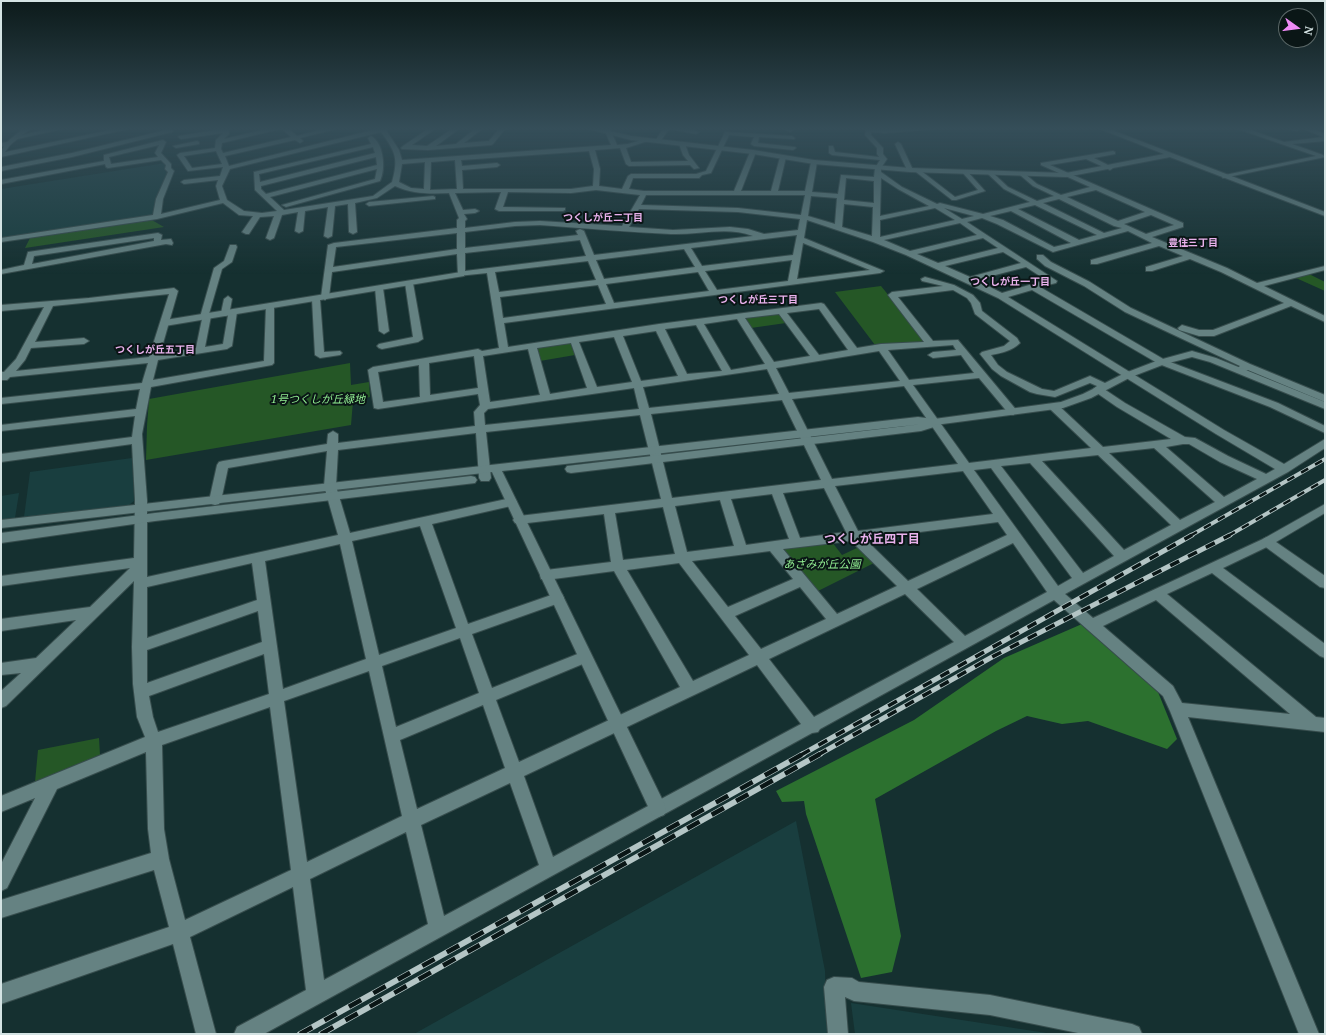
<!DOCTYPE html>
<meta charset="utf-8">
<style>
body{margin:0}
#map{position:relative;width:1326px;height:1035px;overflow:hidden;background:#153030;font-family:"Noto Serif",serif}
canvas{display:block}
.frame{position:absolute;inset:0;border:2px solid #d4e3e3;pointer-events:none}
.north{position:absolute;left:1278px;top:8px;width:40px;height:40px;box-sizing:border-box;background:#0a1616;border:1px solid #5b6868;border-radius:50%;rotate:104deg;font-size:11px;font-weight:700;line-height:16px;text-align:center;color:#d4e3e3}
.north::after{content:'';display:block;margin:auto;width:14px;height:18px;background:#ef8bf6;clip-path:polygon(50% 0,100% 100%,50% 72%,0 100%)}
</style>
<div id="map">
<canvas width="1326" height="1035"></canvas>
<div class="frame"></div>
<div class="north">N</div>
</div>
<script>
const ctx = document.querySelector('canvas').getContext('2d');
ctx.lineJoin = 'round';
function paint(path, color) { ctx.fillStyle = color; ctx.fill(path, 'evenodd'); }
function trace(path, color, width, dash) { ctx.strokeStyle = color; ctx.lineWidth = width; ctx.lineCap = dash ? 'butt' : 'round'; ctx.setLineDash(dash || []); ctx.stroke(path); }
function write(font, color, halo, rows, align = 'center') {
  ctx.font = font + ' "Noto Serif","Noto Sans JP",serif'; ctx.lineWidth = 4; ctx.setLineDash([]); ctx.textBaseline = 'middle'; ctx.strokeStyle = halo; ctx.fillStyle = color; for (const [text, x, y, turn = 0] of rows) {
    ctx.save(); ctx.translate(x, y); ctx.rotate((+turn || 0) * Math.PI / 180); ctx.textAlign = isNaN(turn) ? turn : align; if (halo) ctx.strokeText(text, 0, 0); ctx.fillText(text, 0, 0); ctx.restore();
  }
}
const built = new Path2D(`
 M165,163L169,172L158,194L152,216L1,238V189Z
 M132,458L134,501L129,505L24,517L30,472Z
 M19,493L15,518L1,520V496Z
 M796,821L825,971L827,1034H414Z
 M851,1003L1053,1034H855Z`);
const green = new Path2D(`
 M150,219L164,227L25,248L31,236Z
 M1309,274L1325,282V291L1296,278Z
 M881,286L925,340L922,342L875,345L835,292Z
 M776,314L780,315L786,323L751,328L746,319L747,317Z
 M569,343L572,344L575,355L540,361L536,350L539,347Z
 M350,363L351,385L369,382L370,397L353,401L351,425L146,460L147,426L149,399Z
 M832,542L842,555L859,547L876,562L816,592L782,552L784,548Z
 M99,738L100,755L35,782L38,750Z`);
const forest = new Path2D(`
 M1082,624L1158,692L1177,739L1167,749L1088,721L1062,724L1027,716L996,731L875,799L901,936L892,972L861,978L806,814L804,801L782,802L776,791L914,720L1004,658Z`);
const minor = new Path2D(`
 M48,129H62L17,139L14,137Z
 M115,129H128L1,157V153Z
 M170,129L173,131L172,132L72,157L1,171V167L72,153Z
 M223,129H229V134L224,139L267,129H280L222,143L221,149L223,153L291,137L282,129H289L297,136L324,129H336L300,138L303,141L300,143L295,140L225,156L229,166L377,129H387L386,130L399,150L402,160L611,145L604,129H610L617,145L628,144L648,138L651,140L626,148L631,162L688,161L683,155L679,144L682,142L685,144L689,155L699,168L694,169L690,165L629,166L626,164L620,148L595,150L600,169L599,186L622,189L628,176L631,174H696L706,171L725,132L792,136L795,138L794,139L759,137L758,143L795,147L796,148L793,150L754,146L751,144L754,137L729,135L711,173L702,175L699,178H633L629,189L644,191H734L750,152L753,150L756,152L741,191H771L780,157L783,155L786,157L778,191H805L811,162L814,160L817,162L812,192L838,194L841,175L874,177L875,168L880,160L832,155L829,153V146H833L835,152L879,157L877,154V148L865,135L866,129H934L885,133L871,132V135L883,148V154L887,159L881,168V172L902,187L937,204L940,203L983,214L1030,202L1004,189L988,174V172H992L1008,187L1037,201L1054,196L1033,186L1020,175V173H1024L1037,184L1061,195L1090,187L1041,165V163L1113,151L1115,152V154L1094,158L1112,167L1113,168L1110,170L1086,159L1050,165L1183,223V227L1152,237L1227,268L1257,283L1325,266V270L1264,286L1325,316V322L1291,306L1214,336H1199L1179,330L1178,328L1182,325L1199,330H1213L1284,303L1221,272L1190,259L1152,271H1146V267L1183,256L1159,246L1097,264H1091V260L1152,243L1128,231L1053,252L997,224L982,218L967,222L1057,281L1056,283L1040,287L1165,360L1278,403L1325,426V433L1270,407L1159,364L1032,290L1008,297L1224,430L1284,464L1325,439V448L1288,472L1065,594L1093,618L1263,539L1267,537L1271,539L1273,542L1271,545L1223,568L1325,644V658L1320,656L1212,573L1167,594L1316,717L1325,718V732L1188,717L1319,1034H1299L1170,711L1163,696L1054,600L820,729L818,732L812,733L264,1034H234L237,1027L306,990L293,887L190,937L216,1034H196L173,944L1,1004V984L169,927L154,870L1,918V900L151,853L148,829L146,752L57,789L7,888L1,891V864L35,798L1,812V796L145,737L137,717L133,684L132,647L134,581L6,706L1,708V691L21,673L1,675V663L36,658L76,620L1,631V619L90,607L130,568L1,586V576L134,558L135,500L132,444L1,462V454L132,437L135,416L1,431V425L136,409L140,389L1,404V398L142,383L148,363L10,377L7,380H1V372H4L16,359L44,307L1,311V305L89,298L174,288L178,291L160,354L196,348L202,319L200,317L214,268L224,261L230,245H236L237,247L232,262L222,269L209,314L211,316L205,347L223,344L228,315L225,316L221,313L224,299L228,296L232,299L230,310H236L237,312L232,346L227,349L158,360L153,380L264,361L266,306L270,303L274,306V363L272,365L151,387L142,434L147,500V577L338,535L324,486L327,451L228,468L221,501L219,504L215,505L211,504L209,501L217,465L219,462L223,461L327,444L328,434L333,431L338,434V443L475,426L474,412L480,405L478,394L378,409L374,408L368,370L373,367L478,349L482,351L499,348L487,273L458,276L457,254L332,272L329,297L325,300L321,297L328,245L334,243L457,228V220L459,218L449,193C430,194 413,194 395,186L377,198L355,203L357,232L353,234L349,232L348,204L335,206L332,236L328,238L324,236L328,207L305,211L303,231L299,233L295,231L298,212L282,215L274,238L270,240L266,238L274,216L260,217L249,234H246L242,232L253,216L239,215L223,203L157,219L1,242V238L153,215L156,199L168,172L165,169L166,165L161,160L108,168L106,167L105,164L1,184V180L104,161V155L163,140L166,142L161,153L171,164V168L174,171L163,199L161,214L220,200L216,186L218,180L184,184L181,182L184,180L220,176L223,167L188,171L177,155L180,153L215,148L216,140L223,133L181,139L178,137L179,136ZM381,132C395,151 399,158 392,182L373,196L367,197L284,210L270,197L377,169L375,179L282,205L286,207L380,181C386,169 384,143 371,136L368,138L371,144L254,172L255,190L277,211L262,213L244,211L227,200L222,186L230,169ZM159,145L155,153L158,157L111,164L109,157ZM373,147L375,153L260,182L259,174ZM216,151L222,164L192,168L184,156ZM589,151L594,169L593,186L571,189H463L462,170L497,167L500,165L497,163L462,166L461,160ZM376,157L377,165L266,194L261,189V186ZM455,160L457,189L430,190L431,162ZM425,162L424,189L411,188L399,182L402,164ZM846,178L874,181V203L844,200ZM881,178L898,189L929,206L880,216ZM596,190L640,195L622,226L540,221L515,222L465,228V221L467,219L464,214L475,213L479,211L475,209L463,210L455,193L501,192L495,209L499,211H563L565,210V208L503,207L508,192L571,193ZM1096,190L1145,212L1118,221L1067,197ZM646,195H805L801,215L738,208L641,205ZM811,196L837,198L835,224L808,216ZM1059,199L1114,226L1122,228L1104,233L1043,203ZM844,204L873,207L872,236L842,227ZM1035,205L1097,235L1079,240L1018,209ZM935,208L955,220L880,237V220ZM944,208L974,216L962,219ZM639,209L738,212L800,219L798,230L764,234L748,229L730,227L673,230L629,227ZM1011,211L1071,243L1054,247L1003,220L990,216ZM1151,215L1174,225L1146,234L1124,224ZM807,220L873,242L906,255L998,298L1216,434L1275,469L1266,474L1228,456L1195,438L1185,437L1125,403L1104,389L1109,386L1107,384L1090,376L1054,391L1042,389L1007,372L998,365L991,355C1001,353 1012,351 1020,343L1017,338L982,311L980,303L973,295L954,285L925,277L921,279L922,281L943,286L892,292L888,295L924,342L881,344L857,348L824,304L821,303L659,324L508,347L504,323L880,273L884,271L804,238ZM960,223L977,235L910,251L884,240ZM540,225C584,228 627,232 671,234C698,235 727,226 753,236L594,255L584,231L580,229L576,231L578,235L465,248V232L515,226ZM457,233V249L333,267L336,247ZM797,235L793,255L702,266L691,248ZM983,238L998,248L938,263L917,254ZM580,240L586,256L465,271V253ZM803,243L870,270L797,279ZM684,249L695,267L604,279L596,260ZM1003,252L1021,263L970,277L945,266ZM792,260L788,281L717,290L705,271ZM588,261L596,280L499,292L495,272ZM1026,267L1046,280L1002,293L976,280ZM698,272L709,291L614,303L606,284ZM598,285L606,304L503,318L500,297ZM953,290L967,298L971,303L975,314L1010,341L1004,346L982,352L980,354L992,369L1001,376L1030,392L1037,394L1055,397L1090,383L1097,386L1093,389L1094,391L1117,407L1171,439L1103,447L1058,405H1050L1049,407L1050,409L1091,448L969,463L913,385L979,378L1009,414L1013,415L1018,412L958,340L933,341L898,297ZM169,294L149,357L16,371L25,360L31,348L84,344L89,341L84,338L35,342L53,306ZM819,309L848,350L819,355L787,313ZM779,314L810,356L774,362L745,318ZM737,319L765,364L731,370L704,324ZM696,325L722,371L687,374L665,329ZM656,331L678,376L641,381L623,336ZM614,337L632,382L597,387L579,342ZM571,343L587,388L550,394L537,348ZM953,345L956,350L933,352L928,355L933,358L961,355L974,373L909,380L888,350ZM528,349L540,395L490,402L483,356ZM879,351L900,381L789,393L776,368ZM474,356L478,388L430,395L429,363ZM419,365L420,397L383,402L378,372ZM767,369L779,394L649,408L643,387ZM904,386L958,464L832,479L792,399ZM634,388L639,409L485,425L484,413L488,409ZM782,400L821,480L672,498L651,414ZM640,415L661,499L519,516L515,517L513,520L515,523L519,524L604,514L611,562L546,570L541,571L540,575L541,579L546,580L614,571L680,687L519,762L496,700L590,661L592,657L590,653L585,651L492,688L472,634L562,602L564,598L562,594L557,593L468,624L432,524L511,506L515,505L517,502L515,499L511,498L350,533L336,486L338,450L476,433L479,478L481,481H489L491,478L486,432ZM1183,444H1189L1220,462L1257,479L1224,497L1166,447ZM1154,448L1215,502L1180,520L1109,453ZM1098,455L1171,525L1124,550L1042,461ZM1030,463L1114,556L1083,573L1001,466ZM991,468L1072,578L1058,586L974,470ZM963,471L993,514L858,531L835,486ZM824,488L846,532L800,538L783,493ZM772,494L789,539L746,545L731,499ZM720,500L734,546L687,552L675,506ZM663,507L675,554L623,560L615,513ZM998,522L1007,535L908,581L865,539ZM420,526L456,628L379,655L352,541ZM851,541L897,586L837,614L783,549ZM1013,543L1047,592L965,636L917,589ZM340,544L366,659L283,689L265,561ZM770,551L793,579L728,607L692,561ZM252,563L257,600L147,638V587ZM679,563L749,655L693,681L627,570ZM800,587L826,619L761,649L735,616ZM905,594L954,642L814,717L769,659ZM1156,600L1290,714L1182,703L1173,686L1103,626ZM258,611L262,642L147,683V650ZM460,638L479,693L396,727L382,666ZM264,654L269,694L158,732L153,717L149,696ZM757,665L801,724L553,857L524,776ZM369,671L402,816L307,862L284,701ZM483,705L505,768L417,809L400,740ZM270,707L291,870L185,920L169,859L164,829L162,745ZM510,783L539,865L444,916L421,825ZM406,832L428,924L324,980L310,879Z
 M428,129H435L412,145L427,146L452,129H459L436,146L456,144L475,129H482L464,143L489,141L499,129H505L493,144L491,145L428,150L402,149L401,148L403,146Z
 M663,129H669L660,142H656L655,141Z
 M670,129H689L699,132L696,134Z
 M784,129H792L793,130L790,132Z
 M1238,129H1248L1284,142L1323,137L1304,129H1313L1325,134V141L1292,144L1323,155L1325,157L1223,178L1222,177L1225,175L1316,156Z
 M1288,129H1300L1297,131Z
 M197,141L199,142V144L176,148L173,146Z
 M8,142L11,144L10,145L1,147V143Z
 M898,142L901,144L913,170L912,171L907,170L895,144Z
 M916,170H920L955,197L978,190L962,172L967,171L985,191L956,200H952L916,172Z
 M433,196L435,197V199L369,206L366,204L369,202Z
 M158,233L162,235L161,240L171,239L173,243L172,245L166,244L1,274V270L24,265L28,252ZM154,238V241L32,264L34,256Z
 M1037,255H1043L1051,262L1090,282L1131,308L1250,364L1325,395V402L1248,370L1240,373L1237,372L1235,370L1240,366L1125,312L1084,286L1045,266L1037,259Z
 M406,281H409L413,283L423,339L418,342L382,349L379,348L377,346L379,344L413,337L405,283Z
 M376,286H382L383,288L389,331L384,334L379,331L375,288Z
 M316,296L320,299L324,352L340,351L342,353L340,355L320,358L315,355L312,299Z
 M834,977L852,978L859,982L990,995L1132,1024L1139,1027L1142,1034H1083L990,1015L854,1001L845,997L848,1034H828L824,987L827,980Z`);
const tertiary = new Path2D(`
 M23,129H30L10,145L3,155L1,156C1,143 14,137 23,129Z
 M589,129H601L631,136L753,150L814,160L910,168L1066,173L1164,154L1100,129H1109L1325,212V216L1170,157L1066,177L910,172L814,164L753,154L631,140Z
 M461,272H464V276L165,326L161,323L165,320Z
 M1192,351L1216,358L1325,402V409L1210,362L1192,357L1165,364L1131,377L1091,398L1063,408L935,425L934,427L921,431L571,473L567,472L565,469L567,466L923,424L502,471L664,803L666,809L664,815L658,817L652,815L492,472L1,528V520L918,417L934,419L1061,402L1083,394L1125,373L1159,360Z
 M471,476L475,477L477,480L475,483L155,521L1,543V533L155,513Z
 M1325,504V513L1276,542L1325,576V588L1320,587L1263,545L1261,542L1263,539Z`);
const railFar2 = new Path2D(`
 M1190,536L1325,459
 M1228,536L1325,480`);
const railFar1 = new Path2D(`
 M801,755L1192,535
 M818,755L992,657L1230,535`);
const rail = new Path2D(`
 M300,1034L803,754
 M321,1034L820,754`);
const farNeighbourhoodnames = [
 ["つくしが丘二丁目",603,218],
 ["豊住三丁目",1193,243],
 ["つくしが丘一丁目",1010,282],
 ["つくしが丘三丁目",758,300],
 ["つくしが丘五丁目",155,350]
];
const parkNames = [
 ["1号つくしが丘緑地",318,400],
 ["あざみが丘公園",822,565]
];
const neighbourhoodNames = [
 ["つくしが丘四丁目",872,540]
];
paint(built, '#193e3f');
paint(green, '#255726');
paint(forest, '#2c712f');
trace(minor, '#374d4d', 2);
trace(tertiary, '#374d4d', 2);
paint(minor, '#658282');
paint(tertiary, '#658282');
trace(railFar2, '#b4c5c5', 4);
trace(railFar1, '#b4c5c5', 5);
trace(rail, '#b4c5c5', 6);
trace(railFar2, '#0a1616', 2.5, [8]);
trace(railFar1, '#0a1616', 3.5, [10]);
trace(rail, '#0a1616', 4.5, [14]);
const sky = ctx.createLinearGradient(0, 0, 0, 274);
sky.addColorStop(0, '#0c1a1a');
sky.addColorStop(0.47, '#354e59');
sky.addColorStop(1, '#354e5900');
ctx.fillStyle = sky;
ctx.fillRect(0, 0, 1326, 274);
write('bold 10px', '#e9b1ec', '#0a1616', farNeighbourhoodnames);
write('italic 11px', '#91ec91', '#0a1616', parkNames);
write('bold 12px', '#e9b1ec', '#0a1616', neighbourhoodNames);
</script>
